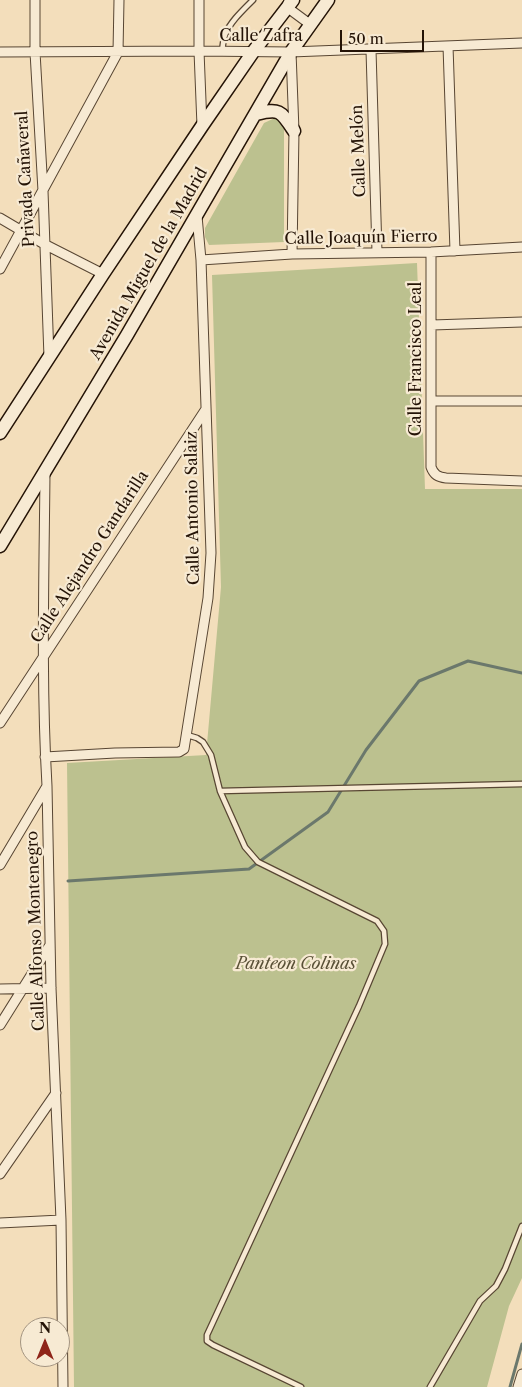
<!DOCTYPE html>
<meta charset="utf-8">
<style>
body{margin:0}
#map{position:relative;width:522px;height:1387px;overflow:hidden;background:#f3debb;font-family:"Libre Caslon Text",serif}
canvas{display:block}
.north{position:absolute;left:20px;top:1317px;width:50px;height:50px;box-sizing:border-box;background:#f7ead3;border:1px solid #a39481;border-radius:50%;rotate:0deg;font-size:14px;font-weight:700;line-height:20px;text-align:center;color:#241306}
.north::after{content:'';display:block;margin:auto;width:18px;height:22px;background:#8f2418;clip-path:polygon(50% 0,100% 100%,50% 72%,0 100%)}
.scale{position:absolute;left:340px;top:30px;width:84px;height:22px;box-sizing:border-box;border:2px solid #241306;border-top:0;padding-left:6px;font-size:15px;line-height:18px;white-space:nowrap;color:#241306;-webkit-text-stroke:4px #f7ead3;paint-order:stroke}
</style>
<div id="map">
<canvas width="522" height="1387"></canvas>
<div class="north">N</div>
<div class="scale">50 m</div>
</div>
<script>
const ctx = document.querySelector('canvas').getContext('2d');
ctx.lineJoin = 'round';
function paint(path, color) { ctx.fillStyle = color; ctx.fill(path, 'evenodd'); }
function trace(path, color, width, dash) { ctx.strokeStyle = color; ctx.lineWidth = width; ctx.lineCap = dash ? 'butt' : 'round'; ctx.setLineDash(dash || []); ctx.stroke(path); }
function write(font, color, halo, rows, align = 'center') {
  ctx.font = font + ' "Libre Caslon Text",serif'; ctx.lineWidth = 4.5; ctx.setLineDash([]); ctx.textBaseline = 'middle'; ctx.strokeStyle = halo; ctx.fillStyle = color; for (const [text, x, y, turn = 0] of rows) {
    ctx.save(); ctx.translate(x, y); ctx.rotate((+turn || 0) * Math.PI / 180); ctx.textAlign = isNaN(turn) ? turn : align; if (halo) ctx.strokeText(text, 0, 0); ctx.fillText(text, 0, 0); ctx.restore();
  }
}
const green = new Path2D(`
 M277,117L284,123V242L209,245L205,237V228L264,123Z
 M417,263L425,489H522V1278L509,1306L487,1387H74L67,763L206,755L221,587L212,275Z`);
const stream = new Path2D(`
 M68,881L249,869L328,812L366,750L419,681L468,661L522,673
 M510,1387L522,1344`);
const lane = new Path2D(`
 M222,51C223,46 223,40 225,35C230,22 243,10 253,0
 M187,735L197,738L203,742L211,755L220,791L245,847L258,862L377,921L384,931L385,944L359,1006L207,1335V1341L213,1345L301,1387
 M220,791L522,784
 M430,1387L480,1301L496,1286L505,1269L522,1226`);
const street = new Path2D(`
 M35,0V52L43,191L49,357
 M199,0V51L202,126
 M288,3V8L311,25
 M448,46L455,251
 M371,50L377,252
 M0,52L199,51L291,52L522,43
 M291,52L294,131L292,254
 M0,218L44,244L103,274
 M431,252V467C434,475 438,477 446,478L522,481
 M201,260L292,254L431,252L522,247
 M0,269L118,52L119,0
 M432,325L522,322
 M432,401H522
 M45,474C44,578 41,682 47,786L51,988L61,1220L63,1387
 M0,723L206,409
 M45,757L115,753L179,752L184,749L208,598L211,553L201,260L197,216
 M0,865L47,786
 M0,989L51,988
 M0,1025L50,945
 M0,1174L56,1093
 M0,1223L61,1220
 M518,1387L522,1374`);
const secondary = new Path2D(`
 M256,114C280,108 281,111 294,131
 M0,433L103,274L202,126L253,52L293,0
 M0,546L127,335L291,52L328,0`);
const streetNames = [
 ["Calle Zafra",261,36],
 ["Calle Melón",359,151,-92],
 ["Privada Cañaveral",26,179,-93],
 ["Calle Joaquín Fierro",361,238,-1],
 ["Avenida Miguel de la Madrid",149,264,-60],
 ["Calle Francisco Leal",416,359,-90],
 ["Calle Antonio Salaiz",193,508,-91],
 ["Calle Alejandro Gandarilla",90,557,-57],
 ["Calle Alfonso Montenegro",36,931,-92]
];
const parkNames = [
 ["Panteon Colinas",296,964]
];
paint(green, '#bcc18f');
trace(stream, '#6b786c', 3);
trace(lane, '#584633', 7);
trace(street, '#584633', 11);
trace(secondary, '#241306', 15);
trace(lane, '#f7ead3', 4.5);
trace(street, '#f7ead3', 9);
trace(secondary, '#f7ead3', 12);
write('16px', '#241306', '#f7ead3', streetNames);
write('italic 16px', '#595036', '#f7ead3', parkNames);
</script>
